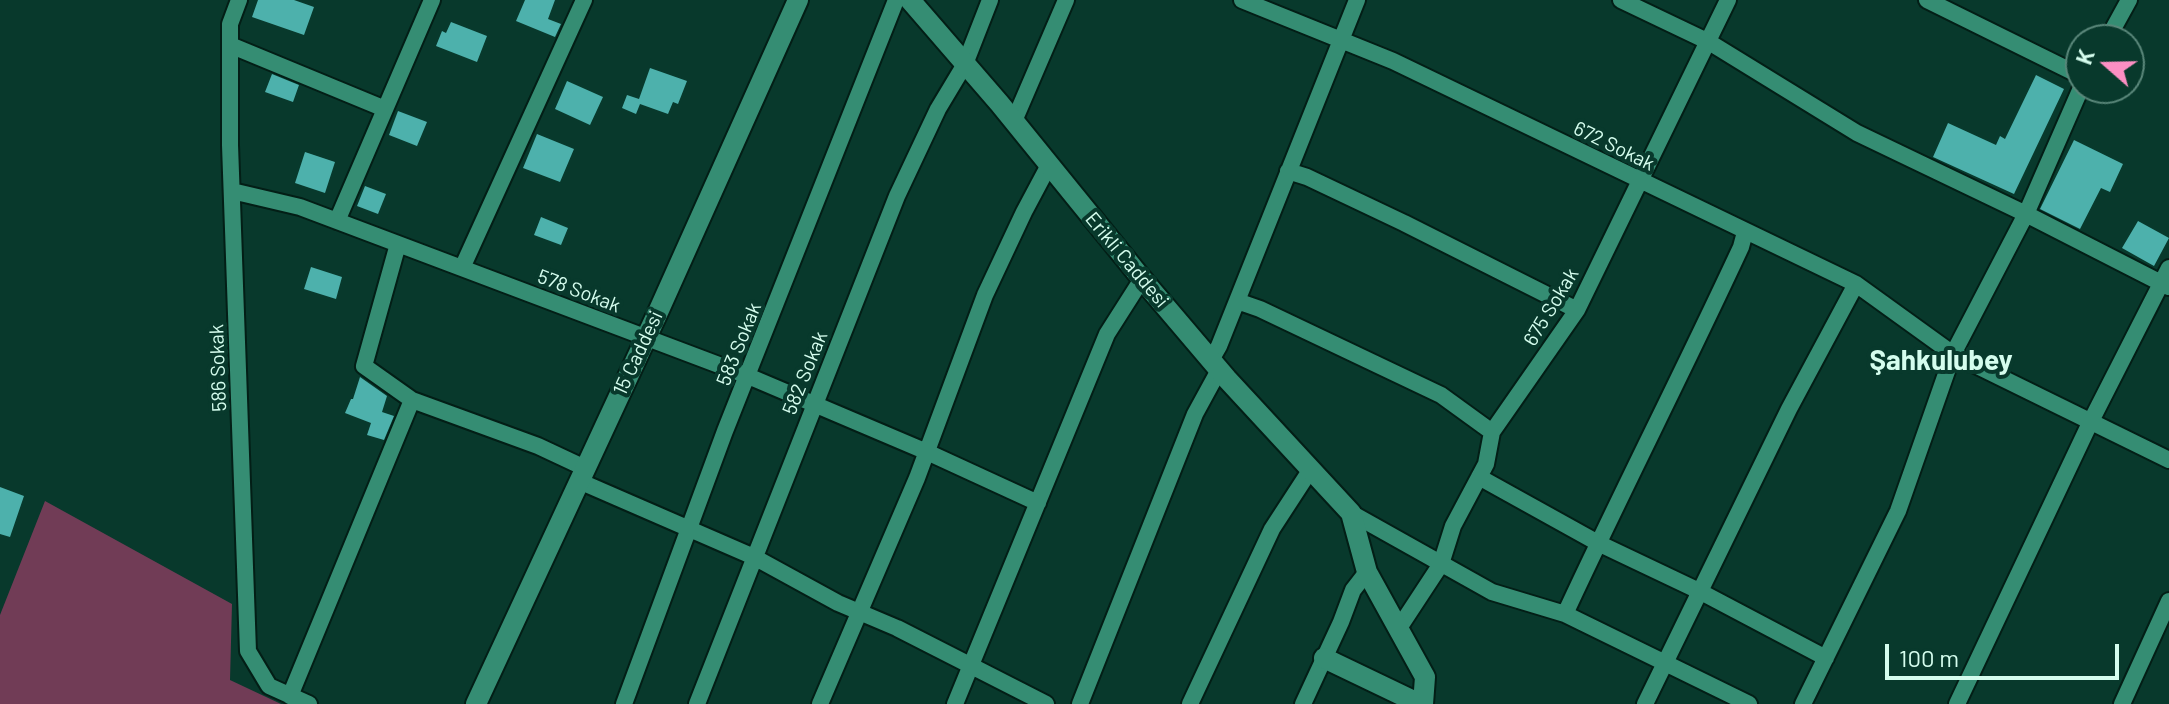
<!DOCTYPE html>
<meta charset="utf-8">
<style>
body{margin:0}
#map{position:relative;width:2169px;height:704px;overflow:hidden;background:#08392c;font-family:Barlow,sans-serif}
canvas{display:block}
.north{position:absolute;left:2065px;top:24px;width:80px;height:80px;box-sizing:border-box;background:#08392c;border:2px solid #5a877a;border-radius:50%;rotate:290deg;font-size:22px;font-weight:700;line-height:32px;text-align:center;color:#d5fdee}
.north::after{content:'';display:block;margin:auto;width:28px;height:36px;background:#fc8fc3;clip-path:polygon(50% 0,100% 100%,50% 72%,0 100%)}
.scale{position:absolute;left:1885px;top:644px;width:234px;height:36px;box-sizing:border-box;border:4px solid #d5fdee;border-top:0;padding-left:10px;font-size:24px;line-height:28px;white-space:nowrap;color:#d5fdee;-webkit-text-stroke:6px #08392c;paint-order:stroke}
</style>
<div id="map">
<canvas width="2169" height="704"></canvas>
<div class="north">K</div>
<div class="scale">100 m</div>
</div>
<script>
const ctx = document.querySelector('canvas').getContext('2d');
ctx.lineJoin = 'round';
function paint(path, color) { ctx.fillStyle = color; ctx.fill(path, 'evenodd'); }
function trace(path, color, width, dash) { ctx.strokeStyle = color; ctx.lineWidth = width; ctx.lineCap = dash ? 'butt' : 'round'; ctx.setLineDash(dash || []); ctx.stroke(path); }
function write(font, color, halo, rows, align = 'center') {
  ctx.font = font + ' Barlow,sans-serif'; ctx.lineWidth = 8; ctx.setLineDash([]); ctx.textBaseline = 'middle'; ctx.strokeStyle = halo; ctx.fillStyle = color; for (const [text, x, y, turn = 0] of rows) {
    ctx.save(); ctx.translate(x, y); ctx.rotate((+turn || 0) * Math.PI / 180); ctx.textAlign = isNaN(turn) ? turn : align; if (halo) ctx.strokeText(text, 0, 0); ctx.fillText(text, 0, 0); ctx.restore();
  }
}
const green = new Path2D(`
 M45,501L232,604L230,680L281,704H0V615Z`);
const building = new Path2D(`
 M258,0H294L314,7L304,35L252,17Z
 M525,0H555L548,19L561,24L555,37L516,21Z
 M451,22L487,36L477,62L436,46L442,31L446,33Z
 M650,68L687,81L678,104L673,102L668,114L640,104L636,114L622,108L627,95L639,99Z
 M272,74L299,85L293,102L265,92Z
 M2036,75L2064,89L2014,194L1933,157L1948,123L1996,145L2000,136L2005,139Z
 M567,81L603,97L590,125L555,109Z
 M398,111L427,122L417,146L389,135Z
 M537,134L574,149L560,182L523,168Z
 M2074,140L2123,164L2110,192L2101,188L2080,229L2040,209Z
 M305,152L335,162L325,193L295,183Z
 M365,186L386,194L378,214L357,206Z
 M541,217L568,228L561,245L534,235Z
 M2138,221L2169,238L2154,266L2122,248Z
 M311,267L342,277L336,299L304,289Z
 M360,377L387,396L382,412L394,416L384,440L367,435L371,423L345,413L351,399H353Z
 M0,487L24,496L10,537L0,534Z`);
const minor = new Path2D(`
 M239,0L230,24V145L248,651L269,686L309,704
 M1242,0L1393,61L1856,284L1953,354L2169,460
 M1621,0L1709,42L1857,133L2026,214L2169,287
 M1927,0L2081,76
 M2107,40L2129,0
 M230,45L385,109
 M1014,121L1066,0
 M1288,171L1307,177L1404,223L1577,310
 M232,191L300,207L748,376L927,452L1038,503
 M337,221L432,0
 M398,244L364,366L412,400L538,446L585,468
 M462,268L584,0
 M1237,301L1260,309L1441,395L1492,432
 M1211,360L1219,346L1357,0
 M1479,477L1598,543L1699,591L1826,658
 M579,481L754,557L838,603L897,628L1046,704
 M1351,513L1492,592L1565,614L1749,704
 M1565,614C1622,491 1684,370 1741,247L1745,232
 M1399,628L1441,564L1453,526L1486,464L1492,432L1577,310L1728,0
 M290,696L412,400
 M624,704L725,431L896,0
 M697,704L897,196L938,109L965,64L990,0
 M820,704L917,478L985,295L1024,212L1049,165
 M955,704L1107,334L1142,279
 M1080,704L1195,414L1219,370
 M1190,704L1272,529L1311,469
 M1303,704L1341,622L1353,590L1367,572
 M1645,704L1789,409L1856,284
 M1803,704L1898,511L1953,354L2026,214L2081,88
 M1957,704L2090,423L2169,268
 M2122,704L2169,601`);
const tertiary = new Path2D(`
 M910,0L1000,104L1142,279L1227,379L1351,513L1367,572L1425,677L1423,704
 M1324,658L1420,704
 M476,704L659,310L798,0`);
const streetNames = [
 ["672 Sokak",1614,146,26],
 ["Erikli Caddesi",1127,260,50],
 ["578 Sokak",579,291,21],
 ["675 Sokak",1551,307,-59],
 ["583 Sokak",739,344,-68],
 ["15 Caddesi",638,353,-65],
 ["586 Sokak",218,368,-92],
 ["582 Sokak",805,373,-68]
];
const districtNames = [
 ["Şahkulubey",1941,361]
];
paint(green, '#713c56');
paint(building, '#4db1ac');
trace(minor, '#031e16', 20);
trace(tertiary, '#031e16', 24);
trace(minor, '#358d73', 16);
trace(tertiary, '#358d73', 20);
write('20px', '#d5fdee', '#08392c', streetNames);
write('bold 28px', '#d5fdee', '#08392c', districtNames);
</script>
